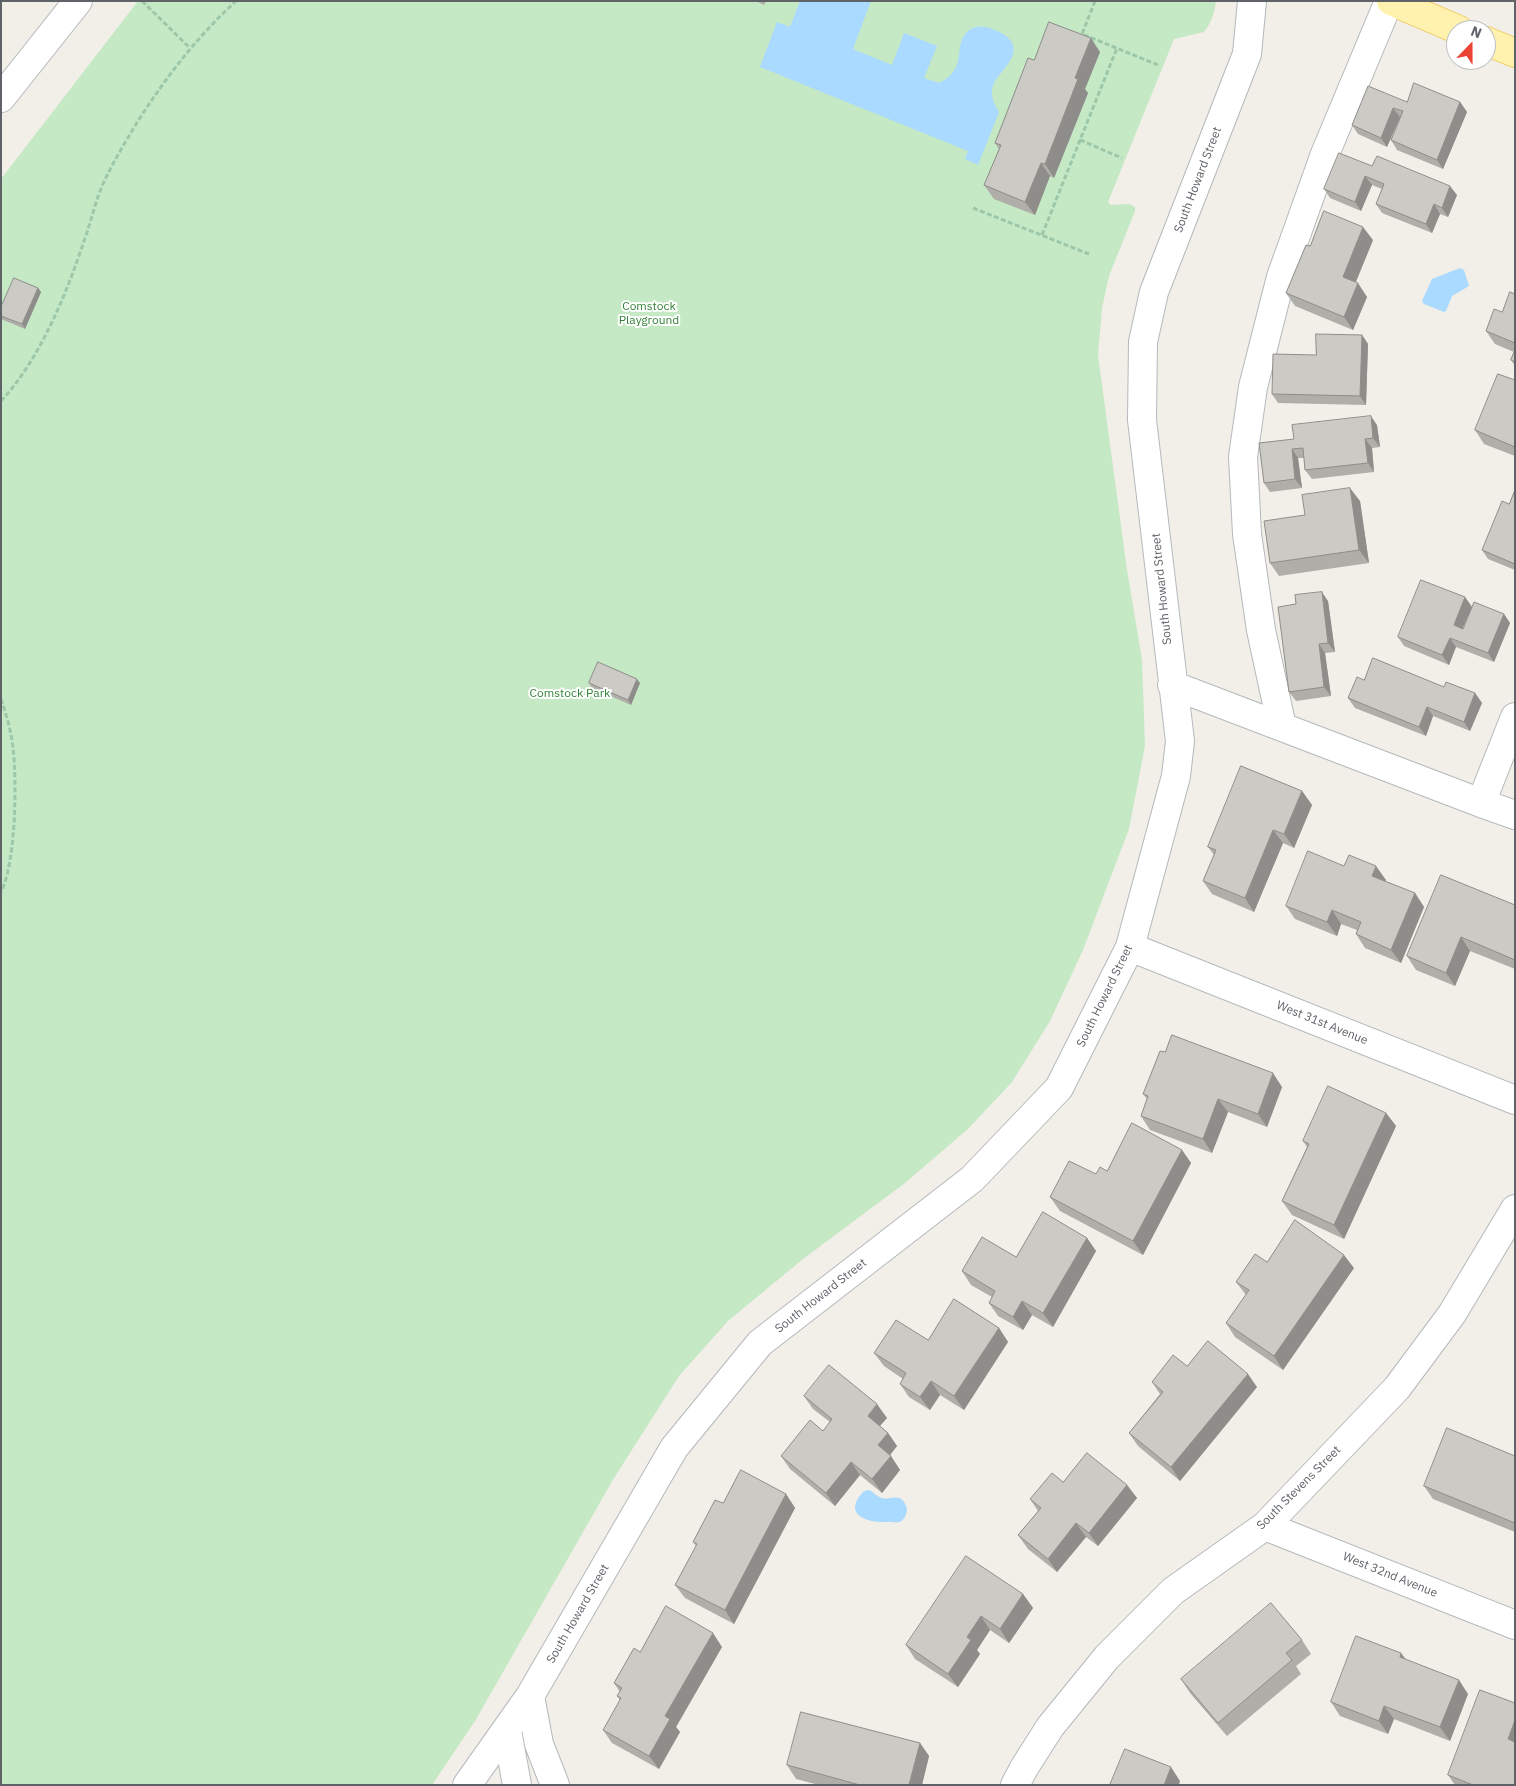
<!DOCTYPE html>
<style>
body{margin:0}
#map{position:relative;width:1516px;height:1786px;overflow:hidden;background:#f1efe8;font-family:"IBM Plex Sans",sans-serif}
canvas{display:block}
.frame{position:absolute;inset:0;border:2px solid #5f6368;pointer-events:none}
.north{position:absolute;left:1446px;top:20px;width:50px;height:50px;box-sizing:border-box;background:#fff;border:1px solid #bfc1c3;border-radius:50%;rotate:22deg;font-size:14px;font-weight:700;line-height:20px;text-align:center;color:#5f6368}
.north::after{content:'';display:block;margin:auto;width:18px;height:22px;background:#ea4335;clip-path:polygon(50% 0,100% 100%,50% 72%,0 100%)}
</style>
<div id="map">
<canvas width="1516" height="1786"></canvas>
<div class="frame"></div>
<div class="north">N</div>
</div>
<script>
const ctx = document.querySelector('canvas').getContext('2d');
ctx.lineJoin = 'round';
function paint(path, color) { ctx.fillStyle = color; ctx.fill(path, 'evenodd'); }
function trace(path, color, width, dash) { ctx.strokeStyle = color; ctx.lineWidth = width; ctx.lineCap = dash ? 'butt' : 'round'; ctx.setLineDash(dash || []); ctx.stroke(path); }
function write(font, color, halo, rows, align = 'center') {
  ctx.font = font + ' "IBM Plex Sans",sans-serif'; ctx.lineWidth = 4; ctx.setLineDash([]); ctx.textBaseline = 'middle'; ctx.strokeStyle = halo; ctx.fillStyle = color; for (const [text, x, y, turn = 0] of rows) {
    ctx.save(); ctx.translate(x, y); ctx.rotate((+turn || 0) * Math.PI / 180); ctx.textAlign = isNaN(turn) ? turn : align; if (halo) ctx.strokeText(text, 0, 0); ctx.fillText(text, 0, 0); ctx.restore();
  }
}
const green = new Path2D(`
 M138,1H1216C1215,11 1211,24 1204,32L1174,39L1108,202L1111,205L1129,204L1135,207V211L1109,276L1102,308L1098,355L1127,570L1142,660L1145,746L1129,829L1083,950L1050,1021L1012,1082L969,1128L905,1183L803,1259L728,1321L679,1376L614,1478L475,1721L432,1785H1V179Z`);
const water = new Path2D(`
 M800,1H871L853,49L892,65L904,33L937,46L924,78L939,83C969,69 952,46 967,32C971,27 979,26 985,27C992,28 1001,32 1006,36C1029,55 994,72 992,90C991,99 995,105 999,112L978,165L965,159L968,151L760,67L777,22L790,27Z
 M1460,268L1464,270L1469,286L1452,296L1446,311L1444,312L1424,304L1422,301L1432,279Z
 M869,1490C874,1492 877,1497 882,1498C888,1500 895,1495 901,1499C904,1501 906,1505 907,1509C907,1514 904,1520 900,1522C896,1523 891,1522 888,1522C867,1523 841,1515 864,1491Z`);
const path = new Path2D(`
 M142,1L190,48
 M1095,1L1082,34L1158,65
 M1080,140L1122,158
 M973,208L1089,254
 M1042,235L1117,48
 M1,401C40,359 66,295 84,241C91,222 95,202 103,184C113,162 126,141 138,121C167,76 196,38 236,1
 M1,699C6,714 11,730 13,747C17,782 16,862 1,892`);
const minor = new Path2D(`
 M1,98L78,1
 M1172,685L1481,803
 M1515,717L1481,803L1515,815
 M1282,727L1261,630L1247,534L1243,457L1253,387L1281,277L1325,154L1389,1
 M1130,947L1515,1100
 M1265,1526L1515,1625
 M530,1696L539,1744L555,1785
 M507,1730L517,1785
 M467,1785L530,1696L674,1448L760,1343L972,1179L1059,1088L1130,947L1176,776L1180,741L1142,420L1143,342L1154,292L1247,54L1252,1
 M1015,1785L1024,1768L1050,1727L1107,1657L1173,1591L1265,1526L1397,1388L1452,1314L1515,1209`);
const major = new Path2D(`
 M1391,1L1459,30
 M1486,41L1515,53`);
const wall = new Path2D(`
 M756,1H766L764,5Z
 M1100,52L1085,89L1088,93L1054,178L1050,176L1035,215L994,199L984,185L999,149L995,143L1034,60Z
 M1407,102H1460L1467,112L1443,169L1397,150L1391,140L1400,117L1387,147L1358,134L1352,125Z
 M1372,166L1457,195L1448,217L1440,214L1432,233L1382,213L1376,204L1382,189L1372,185L1361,211L1330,198L1324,189Z
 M1373,240L1356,282L1367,297L1353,330L1295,306L1286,293L1310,246Z
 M38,288L41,292L25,329L1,319V307Z
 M1515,294V366L1511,360L1514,352L1495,344L1486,331L1502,312Z
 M1362,335L1368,344L1366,405L1278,403L1272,394L1316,355Z
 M1515,380V456L1484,444L1475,430Z
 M1377,425L1380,447L1372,448L1374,472L1312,479L1305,470L1304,458H1298L1302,488L1270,492L1264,483L1294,439Z
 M1515,490V570L1488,559L1482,550L1509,504Z
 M1360,501L1369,563L1279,576L1270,563L1305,515Z
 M1465,597L1472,607L1462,629L1504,614L1510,623L1494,662L1456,647L1449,665L1404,646L1398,637Z
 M1328,601L1335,652L1325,653L1331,696L1296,701L1289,692Z
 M1364,680L1444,687L1475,693L1482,703L1470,731L1433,716L1426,736L1355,708L1348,698Z
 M589,683H640L631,705L592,688Z
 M1302,791L1312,805L1294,848L1283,843L1254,912L1212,894L1203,881L1214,855L1208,847Z
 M1344,866L1386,880L1385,881L1415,893L1424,907L1401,963L1365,948L1356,934L1357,930L1341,924L1337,936L1295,919L1286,906Z
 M1515,905V969L1470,951L1455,986L1416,970L1407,956Z
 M1282,1087L1267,1127L1228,1112L1212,1153L1150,1130L1141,1116L1147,1099L1143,1094Z
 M1386,1113L1396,1126L1344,1239L1292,1215L1282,1201L1307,1147L1303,1141Z
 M1182,1150L1191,1163L1143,1255L1060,1211L1050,1197L1096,1174Z
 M1087,1238L1096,1251L1053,1327L1032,1315L1023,1330L998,1316L989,1303L992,1297L971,1285L962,1271Z
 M1267,1262L1354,1268L1283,1370L1235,1337L1226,1323L1246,1295L1236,1282Z
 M999,1328L1008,1342L964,1410L940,1395L930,1410L909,1397L900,1384L903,1379L884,1366L874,1353L928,1340Z
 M1152,1382L1257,1387L1180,1481L1138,1446L1129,1433L1160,1394Z
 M804,1396L887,1418L880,1426L888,1433L897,1446L890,1455L900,1470L882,1493L860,1475L835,1506L790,1469L781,1456L823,1431L830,1422L813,1409Z
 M1515,1456V1532L1433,1499L1424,1486Z
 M1063,1482L1127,1485L1137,1498L1098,1546L1086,1537L1057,1572L1028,1549L1018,1535L1038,1511L1030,1499Z
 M786,1494L795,1508L734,1624L685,1598L675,1585L696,1546L693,1542L723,1503Z
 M1023,1594L1033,1608L1009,1643L990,1630L977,1650L980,1654L958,1687L915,1659L906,1645Z
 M1302,1640L1311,1654L1296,1666L1301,1674L1227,1736L1190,1693L1181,1679Z
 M722,1647L676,1727L680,1732L659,1769L612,1743L603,1730L620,1700L617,1696L620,1692L614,1683L640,1652Z
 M1401,1653L1406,1660L1468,1694L1450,1741L1394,1719L1388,1734L1340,1716L1331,1702Z
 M920,1743L929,1756L922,1785H819L796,1779L787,1765Z
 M1448,1775L1515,1785H1455Z`);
const shadedWall = new Path2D(`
 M1091,38L1100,52L1085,89L1088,93L1054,178L1045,164L1075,78Z
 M1460,102L1467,112L1443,169L1437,160Z
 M1393,108L1400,117L1387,147L1381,138Z
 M1041,163L1050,176L1035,215L1025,202Z
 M1365,176L1372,185L1361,211L1355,202Z
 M1450,186L1457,195L1448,217L1442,208Z
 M1434,204L1440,214L1432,233L1426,224Z
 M1363,227L1373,240L1352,291L1343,277Z
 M1358,283L1367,297L1353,330L1344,317Z
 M38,288L41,292L25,329L22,324Z
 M1362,335L1368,344L1366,405L1360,396Z
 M1371,416L1377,425L1380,447L1373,438Z
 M1365,439L1372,448L1374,472L1368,463Z
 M1292,449L1298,458L1302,488L1295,479Z
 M1350,488L1360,501L1369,563L1359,550Z
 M1322,592L1328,601L1335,652L1328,643Z
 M1465,597L1472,607L1460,634L1454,625Z
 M1504,614L1510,623L1494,662L1488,653Z
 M1450,638L1456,647L1449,665L1442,655Z
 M1319,644L1325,653L1331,696L1324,687Z
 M637,679L640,683L631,705L628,700Z
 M1475,693L1482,703L1470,731L1464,722Z
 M1427,707L1433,716L1426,736L1419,727Z
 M1302,791L1312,805L1294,848L1284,834Z
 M1273,830L1283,843L1254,912L1245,898Z
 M1376,866L1386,880L1382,890L1372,876Z
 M1415,893L1424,907L1401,963L1391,950Z
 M1332,910L1341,924L1337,936L1327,922Z
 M1461,937L1470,951L1455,986L1446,973Z
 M1273,1073L1282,1087L1267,1127L1258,1114Z
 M1218,1099L1228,1112L1212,1153L1203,1139Z
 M1386,1113L1396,1126L1344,1239L1334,1225Z
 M1182,1150L1191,1163L1143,1255L1133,1241Z
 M1087,1238L1096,1251L1053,1327L1043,1313Z
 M1344,1255L1354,1268L1283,1370L1274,1356Z
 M1022,1301L1032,1315L1023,1330L1013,1317Z
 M999,1328L1008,1342L964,1410L954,1396Z
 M1248,1374L1257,1387L1180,1481L1171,1467Z
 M931,1381L940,1395L930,1410L920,1397Z
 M877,1404L887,1418L877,1429L868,1416Z
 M888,1433L897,1446L887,1459L878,1445Z
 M891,1456L900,1470L882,1493L872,1479Z
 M851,1462L860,1475L835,1506L826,1493Z
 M1127,1485L1137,1498L1098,1546L1089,1533Z
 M786,1494L795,1508L734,1624L725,1610Z
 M1076,1523L1086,1537L1057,1572L1048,1559Z
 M1023,1594L1033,1608L1009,1643L1000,1629Z
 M981,1616L990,1630L977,1650L980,1654L958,1687L948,1674L967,1637Z
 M713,1633L722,1647L676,1727L680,1732L659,1769L649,1756L665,1716Z
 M1401,1653L1411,1667L1400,1657Z
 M1459,1680L1468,1694L1450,1741L1440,1727Z
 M1384,1706L1394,1719L1388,1734L1379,1721Z
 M1515,1720V1749L1508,1739Z
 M920,1743L929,1756L922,1785H909Z
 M1171,1767L1180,1781L1179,1785H1164Z`);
const building = new Path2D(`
 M1049,22L1091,38L1075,78L1078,79L1045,164L1041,163L1025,202L984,185L1001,145L995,143L1028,58L1034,60Z
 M1414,83L1460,102L1437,160L1391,140L1403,111L1393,108L1381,138L1352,125L1368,86L1407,102Z
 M1339,153L1372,166L1377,156L1450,186L1442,208L1434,204L1426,224L1376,204L1384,184L1365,176L1355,202L1324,189Z
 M1324,211L1363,227L1343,277L1358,283L1344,317L1286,293L1306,245L1310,246Z
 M14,278L38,288L22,324L1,316V307Z
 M1510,292L1515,294V343L1486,331L1494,309L1502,312Z
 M1316,334L1362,335L1360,396L1272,394L1273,354L1316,355Z
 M1515,350V362L1511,360Z
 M1498,374L1515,380V447L1475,430Z
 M1371,416L1373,438L1365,439L1368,463L1305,470L1303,448L1292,449L1295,479L1264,483L1259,443L1294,439L1292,425Z
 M1350,488L1359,550L1270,563L1264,521L1305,515L1302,495Z
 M1515,490V564L1482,550L1502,501L1509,504Z
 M1421,580L1465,597L1454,625L1463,629L1474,602L1504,614L1488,653L1450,638L1442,655L1398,637Z
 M1322,592L1328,643L1319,644L1324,687L1289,692L1278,607L1296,604L1295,595Z
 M1373,658L1444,687L1446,682L1475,693L1464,722L1427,707L1419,727L1348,698L1357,677L1364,680Z
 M598,662L637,679L628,700L589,683Z
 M1241,766L1302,791L1284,834L1273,830L1245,898L1203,881L1216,850L1208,847Z
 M1308,851L1344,866L1349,855L1376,866L1372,876L1415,893L1391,950L1356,934L1361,922L1332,910L1327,922L1286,906Z
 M1441,875L1515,905V960L1461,937L1446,973L1407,956Z
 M1172,1035L1273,1073L1258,1114L1218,1099L1203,1139L1141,1116L1148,1096L1143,1094L1160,1051L1165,1052Z
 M1328,1086L1386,1113L1334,1225L1282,1201L1309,1144L1303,1141Z
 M1132,1123L1182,1150L1133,1241L1050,1197L1069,1161L1096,1174L1100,1167L1107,1171Z
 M1043,1212L1087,1238L1043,1313L1022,1301L1013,1317L989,1303L995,1291L962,1271L982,1237L1016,1257Z
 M1295,1220L1344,1255L1274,1356L1226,1323L1249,1290L1236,1282L1255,1254L1267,1262Z
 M954,1299L999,1328L954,1396L931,1381L920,1397L900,1384L906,1373L874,1353L896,1320L928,1340Z
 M1208,1341L1248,1374L1171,1467L1129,1433L1163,1392L1152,1382L1173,1355L1187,1366Z
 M829,1365L877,1404L868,1416L888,1433L878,1445L891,1456L872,1479L851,1462L826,1493L781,1456L810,1420L823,1431L832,1419L804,1396Z
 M1447,1428L1515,1456V1523L1424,1486Z
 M1087,1453L1127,1485L1089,1533L1076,1523L1048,1559L1018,1535L1041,1508L1030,1499L1052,1473L1063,1482Z
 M741,1470L786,1494L725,1610L675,1585L697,1544L693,1542L715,1500L723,1503Z
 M966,1556L1023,1594L1000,1629L981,1616L967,1637L971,1640L948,1674L906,1645Z
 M1271,1603L1302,1640L1286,1653L1292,1660L1218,1723L1181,1679Z
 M666,1606L713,1633L665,1716L670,1719L649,1756L603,1730L621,1698L617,1696L622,1688L614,1683L634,1648L640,1652Z
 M1356,1636L1401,1653L1400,1657L1459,1680L1440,1727L1384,1706L1379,1721L1331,1702Z
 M1480,1690L1515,1703V1720L1508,1739L1515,1742V1785H1473L1448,1775Z
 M801,1712L920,1743L909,1785H860L787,1765Z
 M1125,1749L1171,1767L1164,1785H1110Z`);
const streetNames = [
 ["South Howard Street",1198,180,-69],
 ["South Howard Street",1162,589,-96],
 ["South Howard Street",1105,996,-64],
 ["West 31st Avenue",1322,1023,22],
 ["South Howard Street",821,1296,-38],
 ["South Stevens Street",1299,1488,-45],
 ["West 32nd Avenue",1390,1575,22],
 ["South Howard Street",578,1614,-60]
];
const parkNames = [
 ["Comstock",649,307],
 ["Playground",649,321],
 ["Comstock Park",570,694]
];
paint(green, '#c5e8c5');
paint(water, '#aadaff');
trace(minor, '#b5b8bc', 30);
trace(major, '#f2c960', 30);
trace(path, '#9cc7a9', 3, [5, 2.5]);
trace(minor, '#fff', 28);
trace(major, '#fff2af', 28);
paint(wall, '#afaea9');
paint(shadedWall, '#8f8d8a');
paint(building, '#cccac5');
trace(building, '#8f8d8a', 1);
write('12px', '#5f6368', '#fff', streetNames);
write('12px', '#348238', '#fff', parkNames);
</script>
